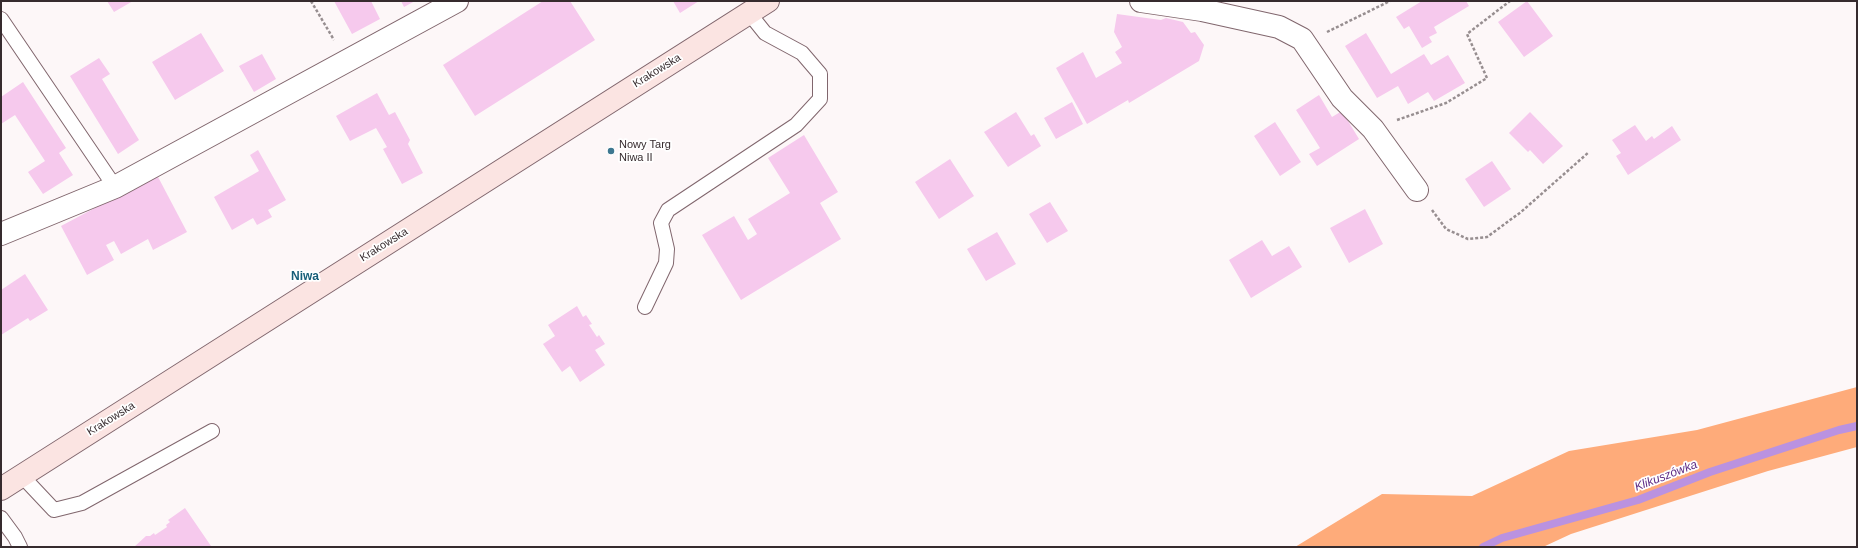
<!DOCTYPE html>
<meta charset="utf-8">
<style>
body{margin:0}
#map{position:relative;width:1858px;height:548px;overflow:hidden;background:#fdf7f8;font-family:Arial,sans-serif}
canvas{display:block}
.frame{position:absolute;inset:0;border:2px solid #362b2e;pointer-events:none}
</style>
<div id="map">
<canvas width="1858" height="548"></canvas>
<div class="frame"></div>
</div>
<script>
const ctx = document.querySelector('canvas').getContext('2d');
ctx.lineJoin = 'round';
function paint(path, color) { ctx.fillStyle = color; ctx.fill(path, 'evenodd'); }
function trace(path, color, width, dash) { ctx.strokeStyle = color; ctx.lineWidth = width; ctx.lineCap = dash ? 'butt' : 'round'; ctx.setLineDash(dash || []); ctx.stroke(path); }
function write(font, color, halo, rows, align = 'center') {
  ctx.font = font + ' Arial,sans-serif'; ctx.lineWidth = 3.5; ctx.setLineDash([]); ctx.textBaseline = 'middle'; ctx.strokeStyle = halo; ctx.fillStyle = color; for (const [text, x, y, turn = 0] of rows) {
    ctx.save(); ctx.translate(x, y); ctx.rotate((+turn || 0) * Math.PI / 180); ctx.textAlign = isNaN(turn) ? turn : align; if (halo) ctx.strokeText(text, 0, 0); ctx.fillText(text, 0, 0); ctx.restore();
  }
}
const forest = new Path2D(`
 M1857,387V447L1768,471L1571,534L1543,547H1295L1382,494L1472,496L1569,451L1697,430Z`);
const stream = new Path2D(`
 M1483,547L1502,538L1638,500L1710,472L1839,430L1857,426`);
const building = new Path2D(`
 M107,1H133L114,12Z
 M334,1H371L380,19L352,34Z
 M401,1H415L404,7Z
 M543,1H570L595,40L475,116L443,65Z
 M673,1H699L680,13Z
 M1422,1H1466L1469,6L1434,27L1437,33L1429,37L1432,42L1422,48L1409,26L1404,29L1396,17Z
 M1527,1L1553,36L1524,57L1498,22Z
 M1117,14L1161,20L1166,18L1183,22L1191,33L1195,32L1204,45L1199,61L1129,103L1128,100L1087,124L1056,68L1083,52L1096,78L1122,63L1115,52L1122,47L1114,32Z
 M201,33L224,71L175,100L152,62Z
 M1366,33L1391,74L1424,54L1431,65L1448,55L1465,83L1434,101L1428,92L1408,104L1398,86L1377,98L1345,46Z
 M262,54L276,79L254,92L239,66Z
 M99,58L110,74L102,79L139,140L118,154L70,76Z
 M23,82L66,148L59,153L73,175L43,194L28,172L45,161L15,115L1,124V97Z
 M377,93L389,115L395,112L410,140L408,144L423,173L402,184L383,149L387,147L376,128L350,141L336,116Z
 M1319,95L1332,117L1342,111L1359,139L1317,166L1309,154L1320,148L1296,110Z
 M1072,102L1083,124L1056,139L1044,118Z
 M1016,112L1031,136L1034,134L1041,146L1008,167L984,132Z
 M1530,112L1563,146L1543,164L1530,150L1528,152L1509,133Z
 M1275,122L1301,162L1280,176L1254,136Z
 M1635,125L1646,141L1652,136L1654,139L1672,126L1681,140L1628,175L1616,156L1621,153L1612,140Z
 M804,135L838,192L820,203L841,239L741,300L702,235L734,216L748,240L757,234L748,219L790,193L768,158Z
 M258,150L286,200L268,210L272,217L257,225L253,218L232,230L214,197L259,171L250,155Z
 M950,159L974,196L939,219L915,182Z
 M1492,161L1511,189L1484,207L1465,179Z
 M157,175L187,232L153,250L148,239L121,254L114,241L106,245L114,260L87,275L61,226Z
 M1050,202L1068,231L1047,243L1029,214Z
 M1365,209L1383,244L1349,263L1330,228Z
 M997,232L1016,264L986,281L967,249Z
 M1262,240L1272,256L1289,246L1302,267L1251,298L1229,260Z
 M25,274L48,310L30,321L28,318L1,335V290Z
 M577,306L583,317L586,315L592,324L589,325L597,337L599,335L605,344L595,350L605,365L580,382L570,366L562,372L543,344L555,336L548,325Z
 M185,508L211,546L134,547L146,536H150L154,533L155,535L167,527L166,525L170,522L168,520Z`);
const path = new Path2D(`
 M311,1L334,40
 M1327,32L1390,1
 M1397,120L1446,103L1487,78L1467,34L1510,1
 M1432,210L1446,229L1468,239L1487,237L1521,212L1589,152`);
const service = new Path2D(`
 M1,19L115,187
 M645,307L666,263L667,249L661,223L668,210L796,125L820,99V74L802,53L765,33L749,13
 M22,476L54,510L82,503L212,431
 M1,518L15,537L20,547`);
const minor = new Path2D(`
 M1141,1L1202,10L1279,27L1302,39L1342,98L1373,129L1417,190
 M1,234L115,187L457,1`);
const secondary = new Path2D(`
 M1,489L768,1`);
const markers = [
 [611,151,4,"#3d7790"]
];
const streetNames = [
 ["Krakowska",657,71,-32],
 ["Krakowska",384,245,-32],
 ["Krakowska",111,419,-32]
];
const poiNames = [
 ["Nowy Targ",619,145],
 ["Niwa II",619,158]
];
const neighbourhoodNames = [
 ["Niwa",305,277]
];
const waterNames = [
 ["Klikuszówka",1666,476,-21]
];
paint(forest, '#feab7a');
trace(stream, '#ba92e0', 8);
paint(building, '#f6c9ed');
trace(service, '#80666d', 16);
trace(minor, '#80666d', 24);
trace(secondary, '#80666d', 24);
trace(path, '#978e90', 2.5, [3, 2]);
trace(service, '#fff', 14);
trace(minor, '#fff', 22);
trace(secondary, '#fbe4e2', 22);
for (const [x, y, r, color] of markers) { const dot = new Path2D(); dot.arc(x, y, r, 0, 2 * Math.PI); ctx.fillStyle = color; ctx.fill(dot); trace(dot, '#fff', 1.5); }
write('11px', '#362b2e', '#fff', streetNames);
write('11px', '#362b2e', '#fff', poiNames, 'left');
write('bold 12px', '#175e79', '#fff', neighbourhoodNames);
write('italic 12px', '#5e2b85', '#fff', waterNames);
</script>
